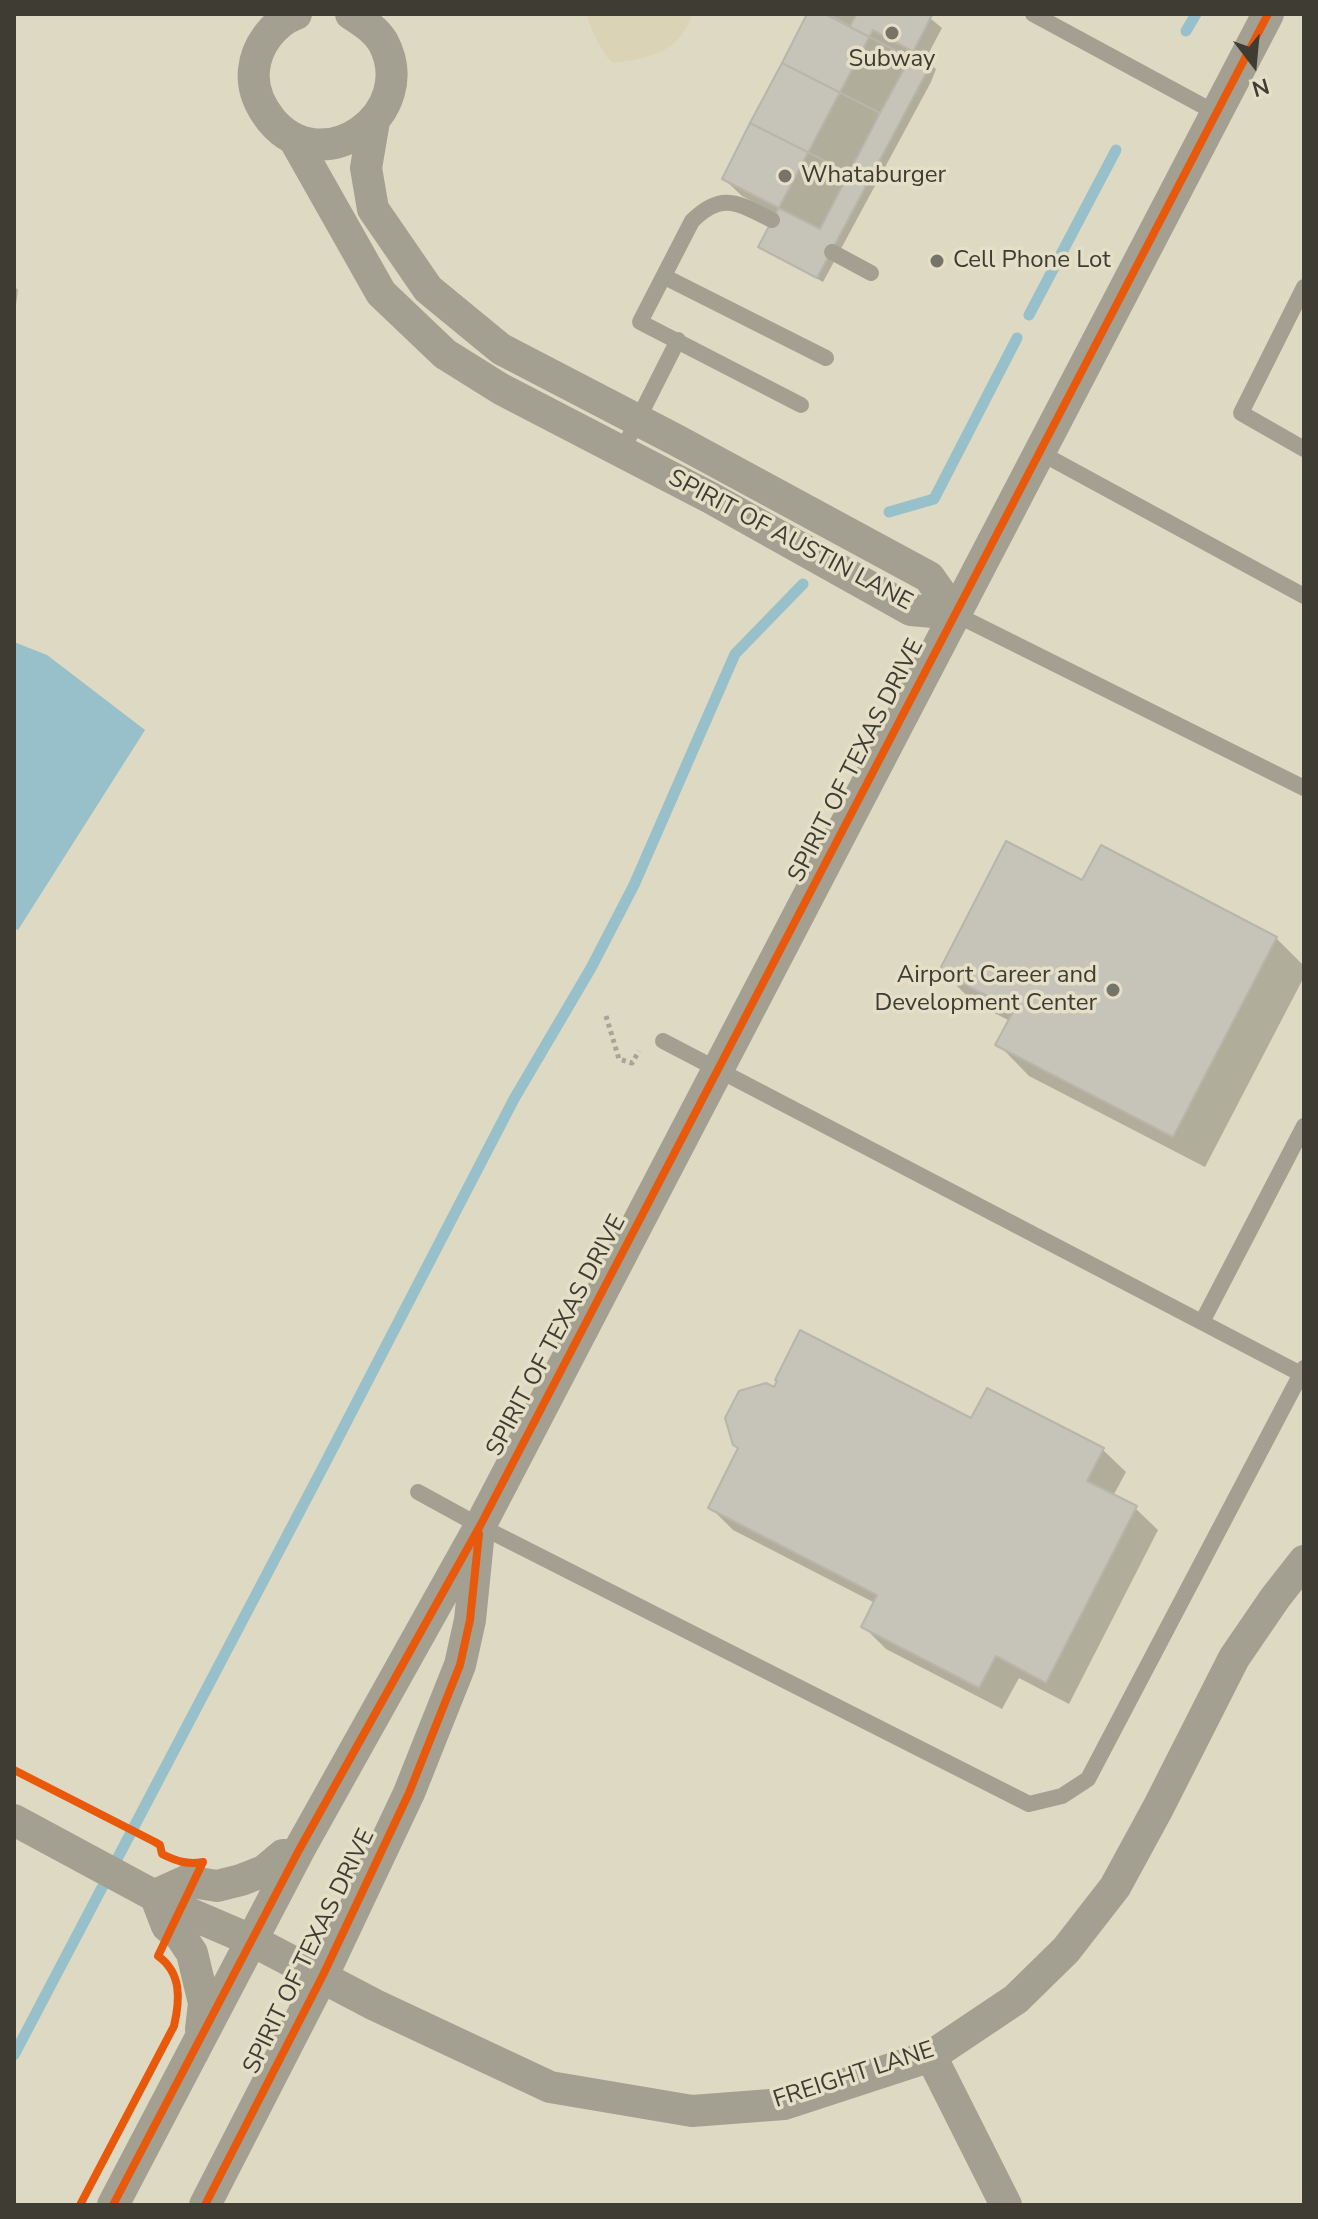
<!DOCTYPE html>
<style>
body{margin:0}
#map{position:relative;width:1318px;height:2219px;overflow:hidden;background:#dfdbce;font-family:"Nunito Sans",sans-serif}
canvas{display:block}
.frame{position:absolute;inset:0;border:16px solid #3e3c33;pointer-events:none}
.north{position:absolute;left:1214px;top:24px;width:80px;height:80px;-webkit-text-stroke:6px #e5dfc8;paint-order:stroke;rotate:164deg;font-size:22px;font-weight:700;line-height:32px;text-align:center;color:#3e3c33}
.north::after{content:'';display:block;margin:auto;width:28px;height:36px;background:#3e3c33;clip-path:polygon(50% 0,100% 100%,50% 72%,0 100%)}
</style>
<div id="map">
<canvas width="1318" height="2219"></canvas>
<div class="frame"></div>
<div class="north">N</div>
</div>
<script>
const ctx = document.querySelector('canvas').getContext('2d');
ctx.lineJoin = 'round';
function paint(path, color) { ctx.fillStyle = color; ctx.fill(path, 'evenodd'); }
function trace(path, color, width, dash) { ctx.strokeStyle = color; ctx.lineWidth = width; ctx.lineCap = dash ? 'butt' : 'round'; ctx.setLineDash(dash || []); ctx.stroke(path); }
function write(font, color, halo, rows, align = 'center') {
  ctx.font = font + ' "Nunito Sans",sans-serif'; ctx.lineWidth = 7; ctx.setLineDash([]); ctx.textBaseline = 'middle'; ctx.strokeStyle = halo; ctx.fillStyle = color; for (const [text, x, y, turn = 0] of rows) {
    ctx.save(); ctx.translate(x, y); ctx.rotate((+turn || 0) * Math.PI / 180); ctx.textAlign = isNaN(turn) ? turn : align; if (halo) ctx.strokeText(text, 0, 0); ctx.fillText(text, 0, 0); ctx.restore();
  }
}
const built = new Path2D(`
 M14,14H1304V2205H14Z`);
const green = new Path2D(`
 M587,14H692C681,52 647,59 613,63C604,57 588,25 587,14Z`);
const water = new Path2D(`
 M14,642L47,655L145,730L18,930L14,928Z`);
const shadow = new Path2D(`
 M809,14H925L942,28L925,60L936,69L931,82L823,282L760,247L777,214L742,196L724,179Z
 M14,286L18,290L14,320Z
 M1083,883L1276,938L1304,966V977L1205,1167L1029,1076L998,1044L1010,1021L973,1002L941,970Z
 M775,1390L972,1421L1103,1450L1126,1472L1113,1496L1135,1508L1158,1530L1069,1704L1019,1678L1002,1709L886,1649L864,1627L875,1603L733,1530L710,1507Z`);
const stream = new Path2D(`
 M1186,31L1196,14
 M1029,315L1116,150
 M889,512L934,499L1017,338
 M14,2055L320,1473L514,1099L591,968L634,885L735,654L803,584`);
const building = new Path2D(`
 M807,14H825L910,58L880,113L782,63Z
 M825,14H929L932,15L910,58Z
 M828,14H857L850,26Z
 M873,30L932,62L817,278L758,247Z
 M782,63L880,113L849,173L750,123Z
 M750,123L849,173L820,229L722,179Z
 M1006,841L1082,880L1101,845L1277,937L1173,1137L995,1045L1014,1010L939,971Z
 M800,1330L971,1418L987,1388L1104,1448L1087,1481L1137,1506L1046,1683L996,1656L979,1688L861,1627L877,1595L708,1508L738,1448L733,1445L725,1418L739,1391L766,1383L774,1387L777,1381L775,1380Z`);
const path = new Path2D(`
 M606,1016L619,1059L632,1063L639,1051`);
const lane = new Path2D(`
 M1033,14L1216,113
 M772,220C738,203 722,191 692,221L640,322L801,405
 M832,252L871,273
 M665,277L826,358
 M1304,287L1241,413L1304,449
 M1039,452L1304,596
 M621,453L678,340
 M955,614L1304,788
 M663,1041L1301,1374
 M1202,1322L1304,1126
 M418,1492L480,1526L1029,1804L1062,1796L1088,1779L1304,1368`);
const street = new Path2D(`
 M296,14C274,22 256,46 254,70C252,88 260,106 271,120C323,183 421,113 383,42C375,29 363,22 351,14
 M374,121L366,168L373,209L428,289L501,349L676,440L929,577L955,614
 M294,139L381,293L445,354L501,389L711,498L911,610L955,614
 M14,1820L181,1910L251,1940L375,2005L550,2087L692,2111L784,2104L931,2056L1016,1999L1066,1950L1115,1887L1158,1808L1234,1658L1275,1598L1304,1561
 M155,1895L167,1926L180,1935L192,1953L204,2003L201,2029
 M155,1895L186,1881L217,1886L241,1880L264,1871L283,1855H296
 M931,2056L1006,2205
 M113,2205L299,1850L480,1526L1268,14
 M205,2205L323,1975L409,1793L460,1665L470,1620L478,1541`);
const cycleway = new Path2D(`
 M14,1770L155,1842L160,1845L162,1854C176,1861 187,1865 203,1862L158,1956C182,1973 180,2000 174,2026L80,2205
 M113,2205L299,1850L480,1526L1268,14
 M205,2205L323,1975L409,1793L460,1665L470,1620L479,1534`);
const markers = [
 [892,33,8,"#767469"],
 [785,176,8,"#767469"],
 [937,261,8,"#767469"],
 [1113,990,8,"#767469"]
];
const poiNames = [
 ["Subway",892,60,"center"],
 ["Whataburger",801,176],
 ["Cell Phone Lot",953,261],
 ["Airport Career and",1097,976,"right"],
 ["Development Center",1097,1004,"right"]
];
const streetNames = [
 ["SPIRIT OF AUSTIN LANE",790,541,28],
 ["SPIRIT OF TEXAS DRIVE",857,761,-63],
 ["SPIRIT OF TEXAS DRIVE",557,1336,-62],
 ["SPIRIT OF TEXAS DRIVE",310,1952,-64],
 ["FREIGHT LANE",854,2076,-18]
];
paint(built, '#ded9c2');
paint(green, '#dbd3b5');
paint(water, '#97c0ca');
paint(shadow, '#0003');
trace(stream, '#97c0ca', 11);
paint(building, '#c6c3b9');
trace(building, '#b8b5ab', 2);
trace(path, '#a8a499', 5, [4, 4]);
trace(lane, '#a3a092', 16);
trace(street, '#a3a092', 32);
trace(cycleway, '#e8590c', 8);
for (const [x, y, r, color] of markers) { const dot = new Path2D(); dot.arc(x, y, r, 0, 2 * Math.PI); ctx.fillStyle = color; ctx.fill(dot); trace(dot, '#e5dfc8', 3); }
write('24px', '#3e3c33', '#e5dfc8', poiNames, 'left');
write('24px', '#3e3c33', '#e5dfc8', streetNames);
</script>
